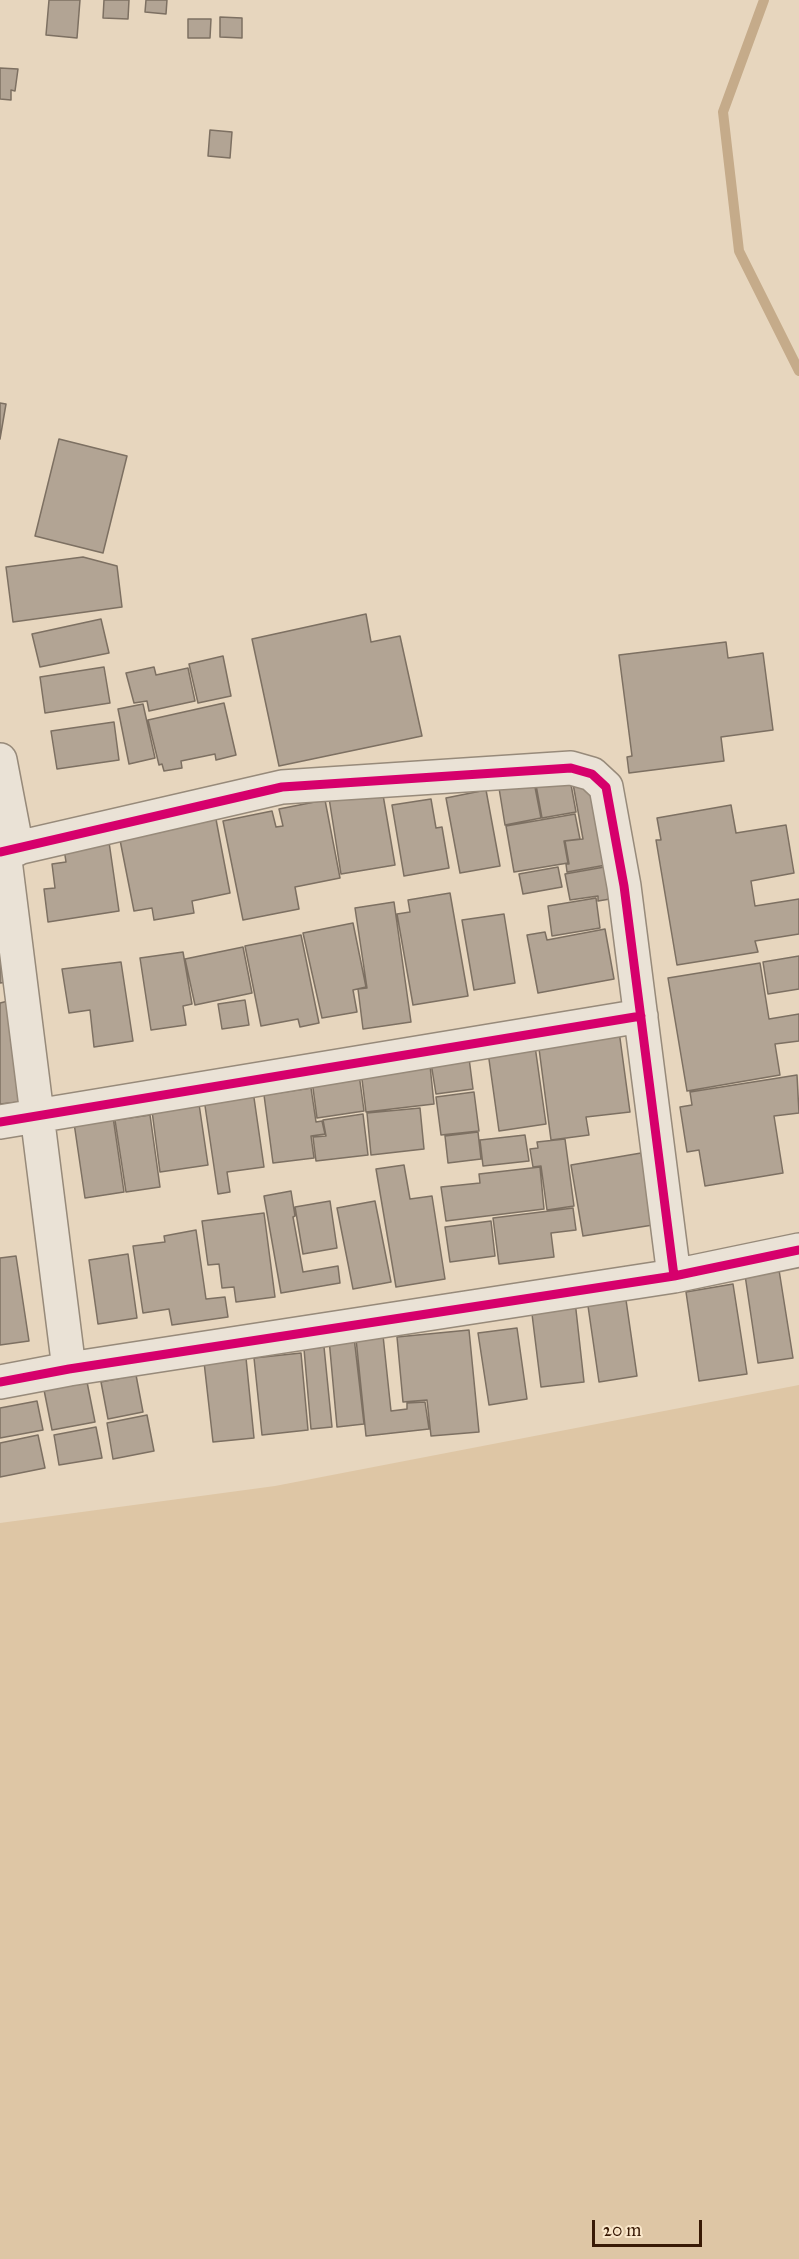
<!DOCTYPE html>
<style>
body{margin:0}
#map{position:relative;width:799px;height:2259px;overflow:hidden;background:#e7d6be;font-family:"IM FELL Great Primer",serif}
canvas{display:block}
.scale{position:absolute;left:592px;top:2220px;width:110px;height:27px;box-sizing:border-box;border:3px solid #381905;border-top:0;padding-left:8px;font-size:18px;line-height:21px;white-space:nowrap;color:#381905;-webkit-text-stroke:4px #fae7ca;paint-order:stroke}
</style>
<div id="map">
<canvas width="799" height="2259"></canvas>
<div class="scale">20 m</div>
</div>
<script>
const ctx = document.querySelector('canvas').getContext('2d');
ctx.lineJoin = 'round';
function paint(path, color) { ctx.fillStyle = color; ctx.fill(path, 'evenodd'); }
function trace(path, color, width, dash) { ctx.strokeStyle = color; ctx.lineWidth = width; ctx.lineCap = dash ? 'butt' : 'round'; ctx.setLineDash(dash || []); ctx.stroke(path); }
const green = new Path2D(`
 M799,1385V2259H0V1523L275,1486Z`);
const stream = new Path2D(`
 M764,0L723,112L739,251L799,371`);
const building = new Path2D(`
 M49,0H80L77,38L46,35Z
 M104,0H129L128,19L103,18Z
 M146,0H167L166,14L145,12Z
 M220,17L242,18V38L220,37Z
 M188,19H211L210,38H188Z
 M0,68L18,69L15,91L11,90V100L0,99Z
 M210,130L232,132L230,158L208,156Z
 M0,403L6,404L0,439Z
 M59,439L127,456L103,553L35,536Z
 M83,557L117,566L122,607L13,622L6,567Z
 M366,614L371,642L400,636L422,736L279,766L252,639Z
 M101,619L109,653L40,667L32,634Z
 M726,642L728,658L763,653L773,730L721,737L724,761L629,773L627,757L632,756L619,655Z
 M223,656L231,696L198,703L189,664Z
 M104,667L110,703L45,713L40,677Z
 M154,667L156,675L188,668L195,701L149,711L147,701L134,703L126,673Z
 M224,703L236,755L216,760L215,754L181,761L182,768L164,771L162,764L159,765L148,720Z
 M143,704L155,758L129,764L118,709Z
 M114,722L119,760L57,769L51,731Z
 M590,776L606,865L567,872L566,864H569L565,841L583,839L572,778Z
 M570,779L576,812L542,818L536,785Z
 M534,782L541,818L505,825L499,788Z
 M382,789L395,865L341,874L329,798Z
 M486,790L500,866L460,873L446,798Z
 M431,799L436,828L442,827L449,868L404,876L392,805Z
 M325,800L340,878L295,887L299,909L243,920L223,821L272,811L276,827L283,826L279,809Z
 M731,805L736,833L786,825L794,873L751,881L755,906L799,899V934L755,941L758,952L677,965L656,840H661L657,818Z
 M215,814L230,893L192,901L194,913L154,920L152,908L134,911L120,840Z
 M575,814L580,839L564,841L568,863L514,872L506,826Z
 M109,842L119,911L48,922L44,889L55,888L52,864L66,862L64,849Z
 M610,866L616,898L598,901V896L570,900L565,874Z
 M558,867L562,887L523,894L519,874Z
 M450,893L468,996L413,1005L397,914L410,912L408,900Z
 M596,898L600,928L552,936L548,906Z
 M394,902L411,1022L363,1029L358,989L367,988L355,908Z
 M504,914L515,983L474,990L462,920Z
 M353,923L366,987L353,990L357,1012L322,1018L303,933Z
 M0,929L8,982L0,983Z
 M605,929L614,979L538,993L527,935L545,932L547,940Z
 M301,935L319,1023L300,1027L298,1019L261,1026L245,946Z
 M243,947L252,993L195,1005L185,959Z
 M183,952L192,1004L183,1006L186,1025L151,1030L140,958Z
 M799,956V989L768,994L763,962Z
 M121,962L133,1041L94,1047L90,1010L69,1013L62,969Z
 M760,963L769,1019L799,1014V1041L775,1044L780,1075L687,1091L668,978Z
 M245,1000L249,1025L222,1029L218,1004Z
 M8,1001L20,1102L0,1104V1003Z
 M619,1031L630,1112L586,1117L589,1135L551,1140L538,1041Z
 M534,1039L546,1124L499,1131L487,1045Z
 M429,1056L434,1104L366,1112L360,1063Z
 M469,1058L473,1089L436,1094L431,1063Z
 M358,1067L364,1111L317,1118L311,1073Z
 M797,1075L799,1113L774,1116L783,1173L705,1186L699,1150L687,1152L680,1107L692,1105L690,1092Z
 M311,1088L316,1122L322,1121L325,1134L311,1136L314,1158L273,1163L264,1095Z
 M253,1091L264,1167L227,1172L230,1192L218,1194L204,1099Z
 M474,1092L479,1131L441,1135L436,1097Z
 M199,1104L208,1165L160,1172L152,1111Z
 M420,1108L424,1149L371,1155L367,1113Z
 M363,1114L368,1155L316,1161L313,1137L326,1136L323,1120Z
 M150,1115L160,1187L126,1192L115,1120Z
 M113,1117L124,1192L85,1198L74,1123Z
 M478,1132L481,1159L448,1163L445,1136Z
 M525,1135L529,1161L483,1166L480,1140Z
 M565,1139L574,1206L547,1210L541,1166L533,1167L530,1149L538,1148L537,1142Z
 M641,1153L653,1225L583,1236L571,1165Z
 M404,1165L410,1199L432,1196L445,1279L396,1287L376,1169Z
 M540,1167L544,1209L446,1221L441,1187L480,1183L479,1174Z
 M291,1191L295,1216L293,1217L303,1272L338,1266L340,1283L281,1293L264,1196Z
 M330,1201L337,1248L303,1254L295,1207Z
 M375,1201L391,1282L353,1289L337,1208Z
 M573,1208L576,1230L551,1233L554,1257L499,1264L493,1218Z
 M264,1213L275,1297L236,1302L234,1287L222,1288L219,1264L208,1265L202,1221Z
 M491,1221L495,1256L450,1262L445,1227Z
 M196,1230L206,1299L225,1297L228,1317L172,1325L169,1309L143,1313L133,1246L165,1242L164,1236Z
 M128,1254L137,1318L98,1324L89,1260Z
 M16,1256L29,1341L0,1345V1258Z
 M779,1270L793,1358L758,1363L745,1275Z
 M733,1284L747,1374L699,1381L686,1292Z
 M626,1300L637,1376L599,1382L588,1306Z
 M575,1301L584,1382L541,1387L531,1306Z
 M382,1326L391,1411L407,1409V1403L425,1402L429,1429L366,1436L355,1329Z
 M517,1328L527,1399L489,1405L478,1333Z
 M469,1330L479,1432L431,1436L427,1400L403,1402L397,1337Z
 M354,1337L364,1424L337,1427L329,1339Z
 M324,1347L332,1427L311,1429L304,1349Z
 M301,1353L308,1430L262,1435L254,1358Z
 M246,1358L254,1438L213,1442L204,1362Z
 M136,1375L143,1412L108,1419L101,1382Z
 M87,1382L95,1422L52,1430L44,1390Z
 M37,1401L43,1430L0,1438V1408Z
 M147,1415L154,1451L113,1459L107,1423Z
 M96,1427L102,1458L59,1465L54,1435Z
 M38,1435L45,1468L0,1477V1443Z`);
const minor = new Path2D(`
 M0,760L17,849
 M0,852L282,787L571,768L592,774L606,787L624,886L674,1276
 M4,852L69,1369
 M0,1122L641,1016
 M0,1382L69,1369L674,1276L799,1250`);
const cycleway = new Path2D(`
 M0,852L282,787L571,768L592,774L606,787L624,886L674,1276
 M0,1122L641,1016
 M0,1382L69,1369L674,1276L799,1250`);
paint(green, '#dec6a5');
trace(stream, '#c5ab8a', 10);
paint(building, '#b2a494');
trace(building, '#7d7062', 1.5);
trace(minor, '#978a7a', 36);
trace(minor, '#eae2d6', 33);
trace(cycleway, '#d6006c', 9);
</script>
